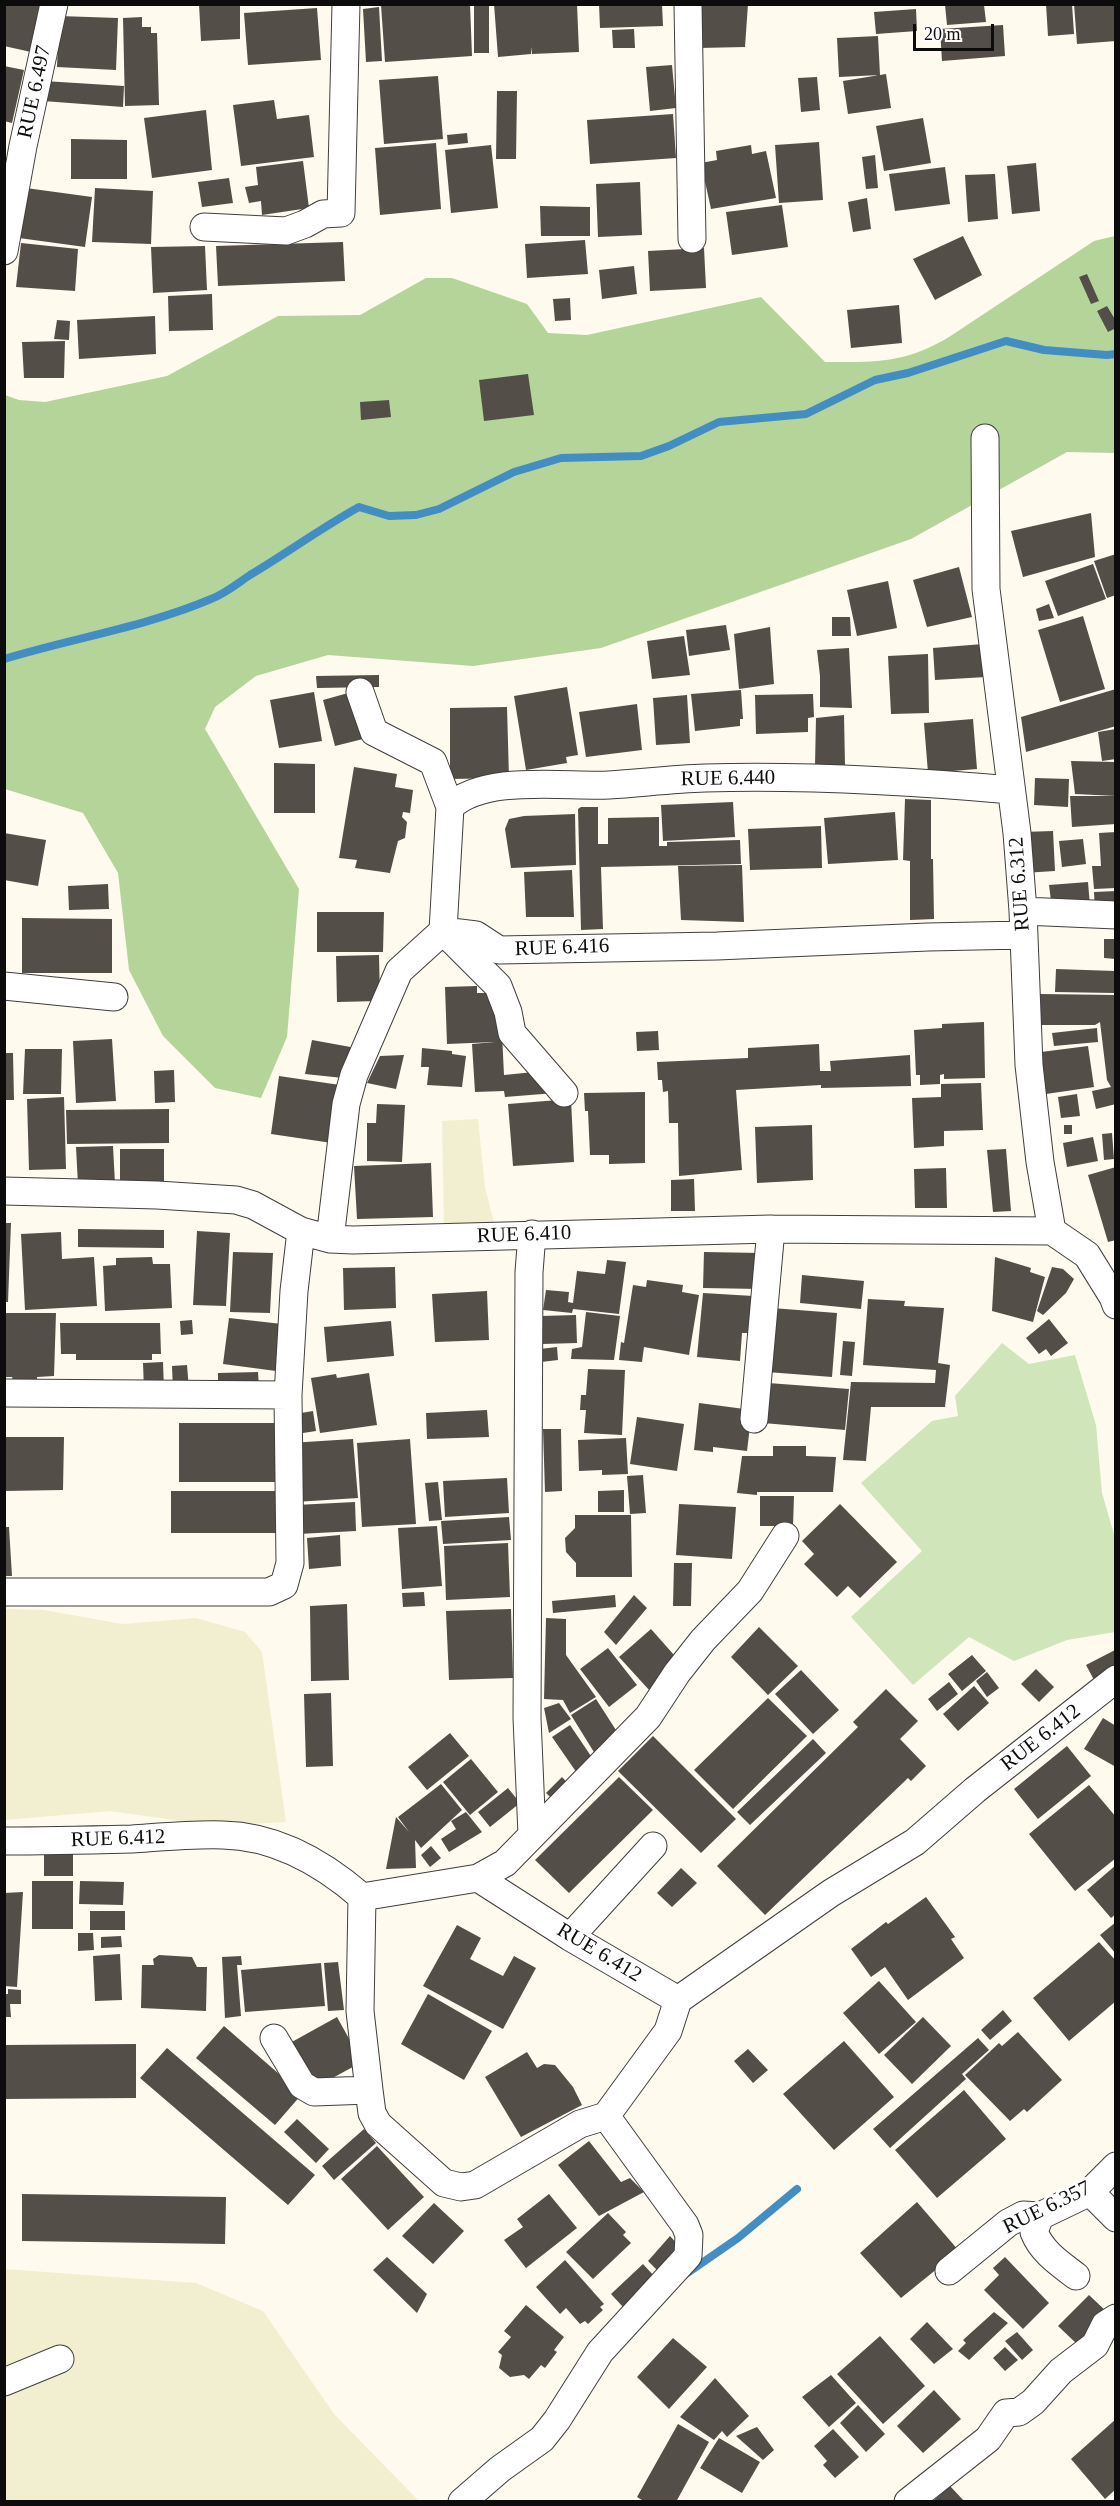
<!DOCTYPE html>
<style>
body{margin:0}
#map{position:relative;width:1120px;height:2506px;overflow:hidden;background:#fefaed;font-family:Georgia,serif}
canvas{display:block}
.frame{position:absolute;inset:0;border:6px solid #0c0c0c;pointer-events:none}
.scale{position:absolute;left:913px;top:24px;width:81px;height:27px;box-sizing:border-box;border:3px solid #0c0c0c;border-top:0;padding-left:8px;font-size:18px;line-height:21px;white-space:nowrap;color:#0c0c0c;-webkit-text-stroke:4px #fff;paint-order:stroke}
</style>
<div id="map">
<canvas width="1120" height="2506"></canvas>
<div class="frame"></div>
<div class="scale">20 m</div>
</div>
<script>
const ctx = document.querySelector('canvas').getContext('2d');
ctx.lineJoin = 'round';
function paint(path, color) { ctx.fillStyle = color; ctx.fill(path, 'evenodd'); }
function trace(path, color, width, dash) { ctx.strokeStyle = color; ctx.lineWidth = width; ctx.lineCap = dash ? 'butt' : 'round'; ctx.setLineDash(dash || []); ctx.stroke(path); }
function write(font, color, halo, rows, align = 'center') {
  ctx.font = font + ' Georgia,serif'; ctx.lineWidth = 6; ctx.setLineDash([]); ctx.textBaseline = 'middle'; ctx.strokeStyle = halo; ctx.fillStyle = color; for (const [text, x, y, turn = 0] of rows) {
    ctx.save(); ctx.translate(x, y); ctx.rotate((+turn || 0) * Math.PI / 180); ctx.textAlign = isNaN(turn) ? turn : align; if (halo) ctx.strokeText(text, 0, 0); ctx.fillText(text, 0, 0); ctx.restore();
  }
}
const farmland = new Path2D(`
 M478,1119L485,1188L495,1226L444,1228L442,1121Z
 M5,1609L44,1610L122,1624L196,1618L245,1632L262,1652L286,1822L216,1826L110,1811L5,1820Z
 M4,2269L196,2283L263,2311L334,2414L419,2501H5Z`);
const green = new Path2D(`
 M1002,1343L1029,1364L1075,1355L1096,1425L1102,1493L1115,1538V1632L1067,1640L1014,1661L969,1637L913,1685L851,1617L922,1551L861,1483L932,1421L958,1416L955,1396Z`);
const forest = new Path2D(`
 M1115,236V453L1067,452L911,539L601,648L473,666L328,655L256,676L215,707L205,729L299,889L287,1037L261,1098L215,1088L163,1036L129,970L118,873L83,813L5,789V395L19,400L45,402L167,376L278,316L360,315L426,278H452L527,304L548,333L587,335L761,297L825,362C875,362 904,364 949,337L1094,241Z`);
const stream = new Path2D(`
 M4,659C73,638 145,627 211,599C225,594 238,583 250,575C287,553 321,528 359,507L389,516L416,515L439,509L514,472L561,458L641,456L669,446L719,422L806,414L875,380L908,373L1006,341L1044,350L1107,355L1116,354
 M686,2274L738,2238L797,2189`);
const building = new Path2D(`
 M4,4H42L31,52L4,46Z
 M199,4H240V39L201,41Z
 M470,4L472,56L385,62L381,5Z
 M474,4H489V53H474Z
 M494,4H577L579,52L532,54L531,47V54L498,57Z
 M599,4H662L663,26L600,28Z
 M691,4H748L745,47L699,48Z
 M1046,4H1072L1074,34L1048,36Z
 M1074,4H1116V41L1077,44Z
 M945,5H984L986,22L947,25Z
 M379,7L382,61L366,62L363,9Z
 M317,8L321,60L248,65L244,13Z
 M916,9L917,31L876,34L874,12Z
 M59,16L118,18L116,70L57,67Z
 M142,17V27H151V33H157L159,105L125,106L123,18Z
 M1003,25L1005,56L942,61L940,29Z
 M634,29L635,48H613L612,30Z
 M878,36L880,75L839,77L837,38Z
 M672,65L676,108L650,111L646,67Z
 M4,66L24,70L12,123L4,121Z
 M886,74L891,108L848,114L843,81Z
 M438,76L443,139L384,144L379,80Z
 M817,77L820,110L801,112L798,78Z
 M44,81L124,86L123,107L43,101Z
 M497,91H517L516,159H496Z
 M274,100L277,119L309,115L314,157L241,166L233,105Z
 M206,110L212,170L152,178L144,118Z
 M673,114L676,158L590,164L587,120Z
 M923,118L931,163L884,171L876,126Z
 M467,133L468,143L448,145L447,135Z
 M71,139L127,140V179H71Z
 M819,142L823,200L779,203L775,145Z
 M436,143L441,209L380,215L375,148Z
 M491,145L498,208L451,213L445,150Z
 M751,145L752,154L766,151L776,198L711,209L701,163L717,160L716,151Z
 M875,155L878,188L866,189L862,157Z
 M303,161L309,208L262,215L261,201L249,203L245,187L258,185L256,167Z
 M1036,163L1040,211L1012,214L1007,166Z
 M945,167L950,204L895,211L889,174Z
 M995,174L998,219L968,222L965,175Z
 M229,178L233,203L202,207L198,182Z
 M640,182L642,235L598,237L596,184Z
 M26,188L92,197L85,247L19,238Z
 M95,188L153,191L151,244L92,242Z
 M867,198L871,229L853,232L848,202Z
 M782,205L788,247L732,255L726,212Z
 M540,206L590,207V236H541Z
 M963,236L982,275L935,300L913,259Z
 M585,240L588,274L527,278L525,244Z
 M343,242L345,281L218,286L216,246Z
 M21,243L78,249L75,291L16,287Z
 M205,246L207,290L153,293L151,247Z
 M704,248L706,288L650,291L648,251Z
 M634,266L637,294L602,299L599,270Z
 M1087,274L1099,301L1091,304L1079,277Z
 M212,294L213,330L169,331L168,296Z
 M570,298L571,320L555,321L553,299Z
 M899,305L902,343L851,348L847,310Z
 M1107,306L1116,321V328L1108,332L1097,311Z
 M155,316L156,354L79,359L77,320Z
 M57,320L70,321L69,340L54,339Z
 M65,341L64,378H24L22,342Z
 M528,374L534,415L484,421L479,380Z
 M389,400L391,417L361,420L360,402Z
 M1091,513L1095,557L1023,577L1011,531Z
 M1116,554V595L1107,598L1094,561Z
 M1093,564L1106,599L1058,616L1045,581Z
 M959,567L972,617L927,627L913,580Z
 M888,581L897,628L857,636L847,590Z
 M1049,604L1054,618L1039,621L1036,609Z
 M1083,616L1105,689L1060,702L1038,630Z
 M832,617H850L851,636H832Z
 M726,625L730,650L689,656L686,630Z
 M770,627L774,684L739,689L734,634Z
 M684,636L690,675L652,679L647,641Z
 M983,644L986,677L935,680L933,648Z
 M849,648L852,708L820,707V676L817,650Z
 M928,654L929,713L891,714L888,656Z
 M379,675V687L317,688L316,676Z
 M567,687L578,755L566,757L567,763L526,770L514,696Z
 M1116,689V726L1026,752L1021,717Z
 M359,690L371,737L335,746L323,700Z
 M741,690L743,719H740V726L695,731L691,694Z
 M314,692L322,741L279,748L270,700Z
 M813,694L814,717L808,718V732L756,734L755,695Z
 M687,695L690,743L656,745L653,698Z
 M637,704L642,750L586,757L579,712Z
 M507,707L509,778L450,779V708Z
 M844,715L845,765H815L816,718Z
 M973,719L977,769L928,773L924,723Z
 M1116,729V759L1102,761L1098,732Z
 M1071,761L1116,762V796L1075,794Z
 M274,763L315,764V813H274Z
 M354,767L397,774L395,787L413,790L410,813L403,812L402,817L407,822L405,838L398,841L390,873L355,868L357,860L339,858Z
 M1035,778L1069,779L1068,807L1034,805Z
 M1070,796H1116V824L1072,827Z
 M905,799L931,800V859H933L934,919L910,920V861L903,860Z
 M733,802L735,837L663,841L661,805Z
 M581,807H598V844H608V818L659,817V846H667V842L740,840L741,864L601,867L603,929L581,930L578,809Z
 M895,812L898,860L828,864L824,818Z
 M575,814L576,865L511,868L505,829L509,819L524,816Z
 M821,826L822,868L750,870L748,829Z
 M1053,831L1055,871L1023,873L1022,832Z
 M1116,832V888L1094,889L1092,866H1101L1099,833Z
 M4,833L46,840L38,886L4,880Z
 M1083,839L1086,864L1062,867L1059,841Z
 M742,865L744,922L681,920L678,866Z
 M572,870L574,917H526L524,872Z
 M1088,882L1090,906L1052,909L1049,885Z
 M108,884L109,909L69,910L68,886Z
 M1116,891V911L1095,912L1094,892Z
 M317,912H384L383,952H317Z
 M22,918L112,919V973H22Z
 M1104,939H1116V959L1104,958Z
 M379,955L380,1001L337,1002L336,956Z
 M1056,969L1115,971L1114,993L1055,992Z
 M477,986V993H500L504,1075L554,1070L555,1093L505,1097L504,1091L475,1092L472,1044L495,1042L447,1044L445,987Z
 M1040,994L1116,995V1104L1096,1109L1092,1091L1111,1087L1107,1080L1100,1022L1095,1025H1041Z
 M984,1022L985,1078L944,1079V1074L940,1075V1084L920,1085V1075H916L914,1030L942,1028V1024Z
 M1097,1028L1098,1042L1054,1046L1052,1033Z
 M658,1031L659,1050L637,1051L636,1032Z
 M112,1039L116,1101L76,1103L73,1041Z
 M312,1040L356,1048L343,1078L305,1074Z
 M819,1044L820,1071H831L830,1061L910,1055L911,1086L821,1088V1085L736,1090L742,1170L679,1176L678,1123H669L668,1091L663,1092L662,1080H658L657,1062L748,1058V1048Z
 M1088,1046L1094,1087L1046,1094L1041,1052Z
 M422,1048L452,1051V1054L466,1056L462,1087L427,1085L429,1067H421Z
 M25,1049H62L61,1094H23Z
 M4,1053H13L14,1100H4Z
 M404,1055L396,1089L367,1083L380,1056Z
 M174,1070L175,1102L155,1103L154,1071Z
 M279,1076L340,1085L332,1143L271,1134Z
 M981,1083L983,1130L944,1131V1146L914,1148L912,1098L941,1097V1084Z
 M645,1092V1163L609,1164V1155H590L588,1111H585L584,1093Z
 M1077,1094L1080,1116L1061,1118L1058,1097Z
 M64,1097L66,1169L29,1170L27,1099Z
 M571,1099L574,1162L513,1166L508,1104Z
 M377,1104L405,1105L402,1162L367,1161V1123H376Z
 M169,1109V1143L67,1144L66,1110Z
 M812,1125L813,1180L757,1183L755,1127Z
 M1064,1125H1072V1134H1064Z
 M1112,1133L1114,1159L1104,1160L1102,1134Z
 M1093,1137L1098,1161L1067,1167L1063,1143Z
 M113,1146L115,1184L78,1185L76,1147Z
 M120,1149H164V1191H120Z
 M1006,1149L1011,1211L993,1212L987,1150Z
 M431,1163L433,1217L357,1219L354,1166Z
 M1116,1167V1240L1108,1242L1088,1175Z
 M946,1168L947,1208H915L914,1169Z
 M694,1179L695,1211H671V1180Z
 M4,1223H11L8,1302H4Z
 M78,1229L164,1230V1248L78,1247Z
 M197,1231L230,1233L226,1306L193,1305Z
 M61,1232L62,1259L94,1257L97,1306L25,1310L21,1234Z
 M233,1252L273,1253L270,1313L230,1312Z
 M704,1252L761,1253L760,1289L703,1288Z
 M152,1257L153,1264H170L172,1308L105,1311L103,1266L116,1265V1258Z
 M995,1257L1031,1268L1030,1272L1045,1277L1033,1322L992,1311Z
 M607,1260L626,1262L619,1314L573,1309L572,1313L543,1310L546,1290L569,1292L568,1302L573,1303L577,1271L605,1274Z
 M395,1267L396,1308L344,1310L343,1268Z
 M1052,1267L1063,1269L1074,1279L1066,1293L1043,1315L1037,1311Z
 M802,1275L864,1281L861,1309L800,1303Z
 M647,1280L683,1285L682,1292L699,1295L689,1355L644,1347L642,1362L619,1360L621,1342L624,1343L633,1285L646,1287Z
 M487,1291L489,1340L435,1342L432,1294Z
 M703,1293L753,1296L749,1333H742L740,1361L697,1357Z
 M868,1299L905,1301L904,1306L944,1308L938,1363L950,1365L945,1407H871L866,1461L843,1460L851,1382L935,1383L936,1370L863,1365Z
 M772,1308L837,1313L832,1377L767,1372Z
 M586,1312L620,1316L614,1360L571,1359L572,1349L582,1347Z
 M4,1313H56L54,1376L37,1377V1380H13L12,1377H4Z
 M576,1315L577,1343L542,1344L541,1316Z
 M229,1318L282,1324L276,1371L223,1364Z
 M1049,1319L1068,1343L1051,1356L1046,1349L1039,1354L1026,1338Z
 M192,1320L193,1334L181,1335L180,1321Z
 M391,1321L394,1356L327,1362L324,1327Z
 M60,1323H160L161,1354H152V1360H76V1354H61Z
 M843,1341L855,1342L852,1376L840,1375Z
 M557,1347L558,1360L541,1362L540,1349Z
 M163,1362L164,1390H144L143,1363Z
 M187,1365L189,1390L173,1391L172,1366Z
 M588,1369L625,1370L622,1435L584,1433L586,1410H580L581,1395H586Z
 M258,1372L259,1389H218V1373Z
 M369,1373L377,1425L320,1433L311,1378L336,1374L337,1378Z
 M768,1383L849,1389L845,1430L763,1423Z
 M699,1403L752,1410L747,1451L713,1447V1452L694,1450Z
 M487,1410L489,1437L427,1439L426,1413Z
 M313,1411L316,1431L303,1433L301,1413Z
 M637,1417L684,1424L677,1471L630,1464Z
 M179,1423H278L277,1482H179Z
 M543,1429H561L562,1491L545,1492Z
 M4,1437H64L63,1490L4,1491Z
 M626,1438L628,1474L602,1475V1470L579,1471L578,1440Z
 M353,1439L358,1498L295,1502L290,1443Z
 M410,1439L416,1524L362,1527L357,1443Z
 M773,1446H806V1456L836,1457L833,1492H757V1495L737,1493L742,1456H773Z
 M643,1475L646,1513L630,1514L627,1476Z
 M507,1478L509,1513L445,1517L443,1481Z
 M438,1482L442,1520L429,1521L425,1483Z
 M624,1490V1512H598V1491Z
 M171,1491H276V1533H171Z
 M760,1496H794L793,1526H760Z
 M355,1502L356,1531L298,1534L296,1505Z
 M679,1504L736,1507L732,1559L676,1555Z
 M840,1504L897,1562L860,1598L848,1586L837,1597L804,1564L814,1554L802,1541Z
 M575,1515H631L632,1577H576V1563L566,1552L565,1538L575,1528Z
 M509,1517L511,1540L443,1544L441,1521Z
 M437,1526L442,1586L402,1589L398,1528Z
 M4,1527H9L12,1576H4Z
 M340,1535L341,1566L309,1569L307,1538Z
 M508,1543L510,1597L446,1600L444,1546Z
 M674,1563H692L691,1606H673Z
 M424,1592L425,1606L403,1607L402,1593Z
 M615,1595L616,1607L553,1613L552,1601Z
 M634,1595L647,1608L616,1645L604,1632Z
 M347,1604L349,1680L311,1681L310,1606Z
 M511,1609L513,1678L449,1680L446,1611Z
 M546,1618L566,1619V1655L596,1697L570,1713L563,1700L544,1699Z
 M759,1627L798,1666L768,1695L731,1657Z
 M651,1629L682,1664L650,1691L619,1657Z
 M608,1648L637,1685L609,1707L580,1669Z
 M1115,1650L1116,1668L1094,1680L1086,1665Z
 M972,1655L986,1671L962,1691L948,1674Z
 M1036,1669L1054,1687L1039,1702L1021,1684Z
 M801,1670L839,1710L813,1734L775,1694Z
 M987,1672L999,1688L987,1697L976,1681Z
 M949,1682L958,1694L937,1711L928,1699Z
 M974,1686L989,1703L958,1731L943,1714Z
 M886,1689L918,1721L900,1739L926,1766L911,1781L908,1778L765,1915L717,1866L858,1727L853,1722Z
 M331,1693L333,1766L306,1767L304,1694Z
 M768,1698L807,1736L733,1809L694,1770Z
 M596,1699L623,1741L597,1757L571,1715Z
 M559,1703L571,1719L549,1733L544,1708Z
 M1103,1718L1116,1726V1767L1084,1749Z
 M570,1725L597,1765L579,1776L552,1737Z
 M450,1733L469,1756L427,1790L408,1767Z
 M653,1736L736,1819L701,1853L618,1771Z
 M813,1739L826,1753L750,1825L737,1812Z
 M1067,1746L1091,1776L1038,1819L1014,1789Z
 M471,1759L498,1792L470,1815L443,1782Z
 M562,1777L574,1790L559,1805L546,1793Z
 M619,1777L653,1810L569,1893L535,1860Z
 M441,1784L462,1810L421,1848L415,1840L416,1868L386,1869L396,1817L409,1832L398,1817Z
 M1089,1785L1116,1817V1858L1075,1891L1029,1834Z
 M508,1788L520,1803L490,1827L478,1812Z
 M466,1812L482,1832L449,1852L441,1839L456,1829L451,1821Z
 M431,1846L441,1858L430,1867L421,1855Z
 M44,1852H73V1876H44Z
 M1116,1865V1914L1111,1918L1087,1890Z
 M681,1868L697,1883L672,1907L657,1893Z
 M32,1881H73V1929H32Z
 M80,1881L124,1882L123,1905L79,1904Z
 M23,1892L17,1987L4,1986V1893Z
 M926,1897L955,1937L951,1939L964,1958L908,2000L885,1967L871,1977L851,1949L886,1922L888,1924Z
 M90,1911H125V1930H90Z
 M1116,1922V1954L1100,1935Z
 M457,1925L481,1938L470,1959L503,1976L514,1956L536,1968L503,2029L423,1986Z
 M78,1933H93L94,1950L78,1951Z
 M121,1936L122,1947L101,1948V1937Z
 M1099,1942L1116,1961V2001L1069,2041L1033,1998Z
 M120,1954L122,2000L95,2001L93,1956Z
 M159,1955L192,1957L197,1967H207L206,2011L141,2008L142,1965H154L153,1959Z
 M241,1956L242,1965H237L241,2016L225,2018L222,1957Z
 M338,1962L344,2010L328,2011L324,1963Z
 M321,1963L325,2006L245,2012L241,1970Z
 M879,1981L916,2022L879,2054L843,2013Z
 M8,1989L21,1990V2004H10L11,2017H5V1994H8Z
 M428,1994L492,2031L464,2080L401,2044Z
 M1003,2010L1012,2021L990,2040L981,2030Z
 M337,2017L362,2062L314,2088L290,2043Z
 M923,2017L951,2046L912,2084L884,2055Z
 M224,2026L302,2094L275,2125L196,2058Z
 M1018,2032L1062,2080L1027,2112L1024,2109L1010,2121L965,2075L999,2043L1002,2046Z
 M978,2038L989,2050L962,2074L966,2079L890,2148L873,2129Z
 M844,2041L894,2097L834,2150L783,2094Z
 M136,2044V2098L4,2099V2045Z
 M167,2048L315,2175L288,2205L140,2078Z
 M748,2049L768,2070L753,2083L734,2061Z
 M527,2052L537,2068L544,2064L555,2065L573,2087L582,2105L521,2137L485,2077Z
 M964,2090L1006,2139L937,2198L895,2150Z
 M297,2119L329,2149L316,2163L284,2132Z
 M364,2129L376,2143L334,2180L322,2166Z
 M589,2141L621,2182L630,2178L644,2192L599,2216L558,2165Z
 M377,2146L424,2197L388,2230L341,2179Z
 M22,2194L226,2197L225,2244L22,2241Z
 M549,2194L577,2228L526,2268L504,2240L523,2227L517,2219Z
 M917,2202L959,2251L901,2298L860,2253Z
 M434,2203L464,2231L433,2264L402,2236Z
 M608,2213L626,2232L623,2235L631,2243L593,2279L566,2252Z
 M670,2236L681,2248L660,2273L648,2261Z
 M387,2257L427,2294L417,2313L373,2270Z
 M1005,2257L1049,2303L1023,2329L984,2290L999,2275L993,2268Z
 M565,2260L604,2304L600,2307L603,2310L588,2324L585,2321L580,2324L566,2308L560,2314L536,2287Z
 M643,2264L655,2277L623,2307L611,2294Z
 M1089,2295L1108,2313L1077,2344L1058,2326Z
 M526,2305L564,2337L554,2350L557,2352L545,2368L541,2365L529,2379L524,2375L510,2377L499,2368L502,2355L498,2352L511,2337L504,2331Z
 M994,2312L1008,2323L969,2360L958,2351L966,2343L963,2340Z
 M927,2322L953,2349L934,2364L910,2339Z
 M1017,2332L1033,2350L1022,2360L1005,2341Z
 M880,2336L925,2386L883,2424L837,2374Z
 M673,2338L707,2367L669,2409L637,2377Z
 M1005,2347L1018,2360L1005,2371L993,2358Z
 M831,2375L856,2403L829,2427L802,2397Z
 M715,2378L749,2416L727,2437L722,2431L714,2440L680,2417Z
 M934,2390L961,2419L923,2453L897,2426Z
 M858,2405L885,2434L866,2452L840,2423Z
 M1116,2419V2489L1105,2499L1071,2459Z
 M678,2424L709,2442L676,2502H645L637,2497Z
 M757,2427L774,2450L763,2460L736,2436Z
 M833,2429L859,2457L835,2478L823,2465L827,2461L814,2446Z
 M719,2438L760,2462L742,2493L700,2468Z
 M950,2486L965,2502H932Z`);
const minor = new Path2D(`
 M688,4L692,239
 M204,227L286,231L305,224L323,214L341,213L346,4
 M4,251L23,146L54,4
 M985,438L986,589L1017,833L1023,911L1029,1065L1040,1162L1052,1231L1087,1255L1113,1297L1116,1305
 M360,692L374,732L433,762L450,807L443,931L498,986L508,1012L512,1033L564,1093
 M450,807C484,774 564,787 609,785C641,783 673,779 705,778C807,775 909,781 1011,790
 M1023,911L1116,915
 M4,986L114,997
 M4,1191L157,1195L236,1200L253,1205L301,1231L330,1239L353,1240L771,1229L1052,1231
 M532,1234L529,1272L527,1718L532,1835
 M330,1239L346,1104L354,1075L399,971L443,931L476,935L499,950L717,946L928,937L1024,935
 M4,1393L288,1395
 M754,1419L771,1229
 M4,1592H269L284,1585L290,1563L288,1395L294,1291L301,1231
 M4,1841C47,1841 90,1840 132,1839C162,1837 193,1834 223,1835C276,1836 324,1864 362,1897L478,1878L570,1937L678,2000L831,1893L915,1842L975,1790L1116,1679
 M478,1878L505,1863L648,1717L677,1673L703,1640L750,1591L785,1536
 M362,1897L360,2011L369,2090
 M570,1937L653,1846
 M274,2038L302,2085L314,2092L369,2090L372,2113L378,2124L444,2183L461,2187L475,2185L580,2124L606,2116
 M1090,2192L1116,2218
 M1040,2216L1034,2232C1042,2252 1059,2263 1076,2276
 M949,2271L1008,2223L1023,2215L1040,2216L1090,2192L1116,2166
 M4,2382L60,2359
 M462,2502L500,2469L542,2439L557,2420L600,2352L688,2256L689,2235L685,2225L606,2116L668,2031L678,2000
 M908,2502L988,2439L1006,2413L1019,2412L1033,2402L1061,2371L1095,2345L1105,2325L1116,2318`);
const streetNames = [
 ["RUE 6.497",35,92,-78],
 ["RUE 6.440",728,779,-1],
 ["RUE 6.312",1020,884,-94],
 ["RUE 6.416",562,948,-2],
 ["RUE 6.410",524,1235,-2],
 ["RUE 6.412",1041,1738,-38],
 ["RUE 6.412",118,1839,-2],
 ["RUE 6.412",599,1953,31],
 ["RUE 6.357",1047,2208,-26]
];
paint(farmland, '#f1efcf');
paint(green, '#d0e5b9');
paint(forest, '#b4d49a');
trace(stream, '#428ec2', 8);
paint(building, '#544e49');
trace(minor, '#3f3f3f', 29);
trace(minor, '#fff', 27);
write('21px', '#0c0c0c', '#fff', streetNames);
</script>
